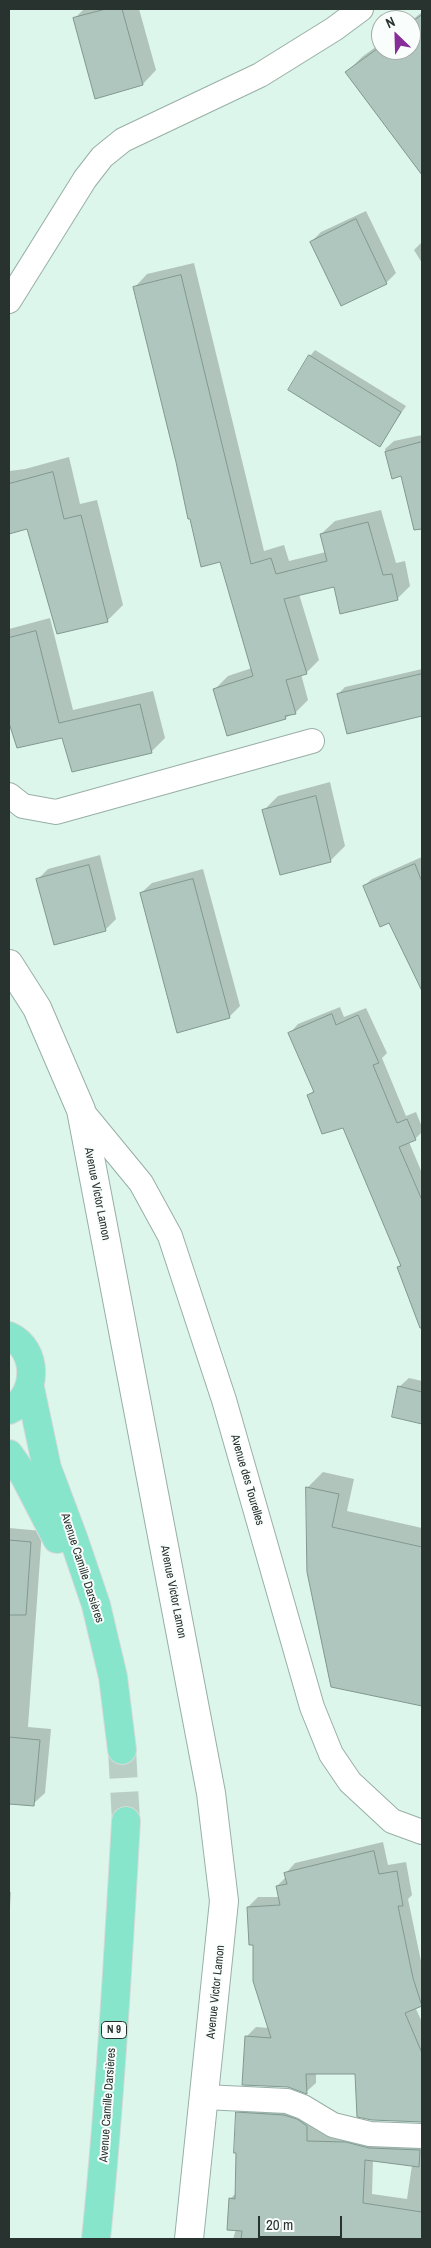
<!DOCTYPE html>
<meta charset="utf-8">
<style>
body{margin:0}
#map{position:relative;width:431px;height:2248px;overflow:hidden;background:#ddf6ec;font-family:"Archivo Narrow",sans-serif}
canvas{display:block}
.frame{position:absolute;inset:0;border:10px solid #28322e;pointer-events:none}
.north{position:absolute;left:371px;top:10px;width:50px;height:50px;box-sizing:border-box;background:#f9fefc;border:1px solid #a5acaa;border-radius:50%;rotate:336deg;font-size:14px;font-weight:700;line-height:20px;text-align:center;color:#28322e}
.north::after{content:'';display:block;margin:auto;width:18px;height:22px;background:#862d99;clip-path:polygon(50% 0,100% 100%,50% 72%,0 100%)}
.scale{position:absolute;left:258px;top:2216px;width:84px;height:22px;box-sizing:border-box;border:2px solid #28322e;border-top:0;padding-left:6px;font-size:15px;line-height:18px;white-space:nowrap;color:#28322e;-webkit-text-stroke:4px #f9fefc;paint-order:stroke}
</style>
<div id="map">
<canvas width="431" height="2248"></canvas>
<div class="frame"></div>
<div class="north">N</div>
<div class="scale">20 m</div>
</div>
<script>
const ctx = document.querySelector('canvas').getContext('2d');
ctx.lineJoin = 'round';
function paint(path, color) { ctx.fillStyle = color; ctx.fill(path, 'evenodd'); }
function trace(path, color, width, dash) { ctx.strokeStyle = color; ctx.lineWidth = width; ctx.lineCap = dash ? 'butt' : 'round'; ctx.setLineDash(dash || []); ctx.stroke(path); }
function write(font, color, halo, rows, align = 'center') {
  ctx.font = font + ' "Archivo Narrow",sans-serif'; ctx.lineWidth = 4; ctx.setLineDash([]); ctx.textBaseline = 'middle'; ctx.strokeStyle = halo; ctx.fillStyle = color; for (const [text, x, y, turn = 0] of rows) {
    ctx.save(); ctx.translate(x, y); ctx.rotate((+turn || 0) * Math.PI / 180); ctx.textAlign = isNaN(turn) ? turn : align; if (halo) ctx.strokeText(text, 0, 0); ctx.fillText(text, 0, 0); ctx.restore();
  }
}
const shadow = new Path2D(`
 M84,9H139L156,70L143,84L96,97L74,19Z
 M422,12V156L414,161L347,72L362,57L381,43V50H411V21Z
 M366,211L396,273L386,283L311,242L321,232Z
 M422,242V263L414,250Z
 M194,263L264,551L284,545L289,561L326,552L321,534L335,521L381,510L396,563L405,561L410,586L397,599L335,585L299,594L319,660L306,673L301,674L308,700L295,713L285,718L215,689L228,676L252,668L221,561L173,442L134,288L147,274Z
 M315,350L406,406L380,445L290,389L310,356Z
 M422,435V496L408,501L402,475L393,477L385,449L394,441Z
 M69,457L80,504L97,500L123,605L107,621L28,528L9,533V471L25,469Z
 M50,618L73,710L153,691L165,738L151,752L63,736L18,747L9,719V629Z
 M422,669V715L348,732L338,694L345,687Z
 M330,782L345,846L330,861L264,810L278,796Z
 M100,855L116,919L106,929L54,943L38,879L48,869Z
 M422,857V991L389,921L364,886L372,879Z
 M203,869L240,1006L229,1017L141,893L152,883Z
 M340,1007L344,1017L366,1008L387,1053L382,1058L406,1116L416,1112L422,1127V1132L415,1139L409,1142L422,1173V1313L415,1293L398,1267L401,1264L344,1126L308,1096L314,1090L290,1033L298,1024Z
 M409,1378L422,1381V1423L393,1416L399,1387Z
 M323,1472L354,1479L347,1511L422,1528V1705L332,1686L307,1488Z
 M9,1528L42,1531L28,1727L51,1729L45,1793L33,1804L9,1803Z
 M383,1842L388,1865L406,1862L412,1895L408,1899L422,1966V2005L416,2009L422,2022V2122L372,2119L356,2073L316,2072V2083L306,2092L246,2037L256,2027L269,2028L248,1907L258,1897H280L277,1886L286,1877V1873L295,1863Z
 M9,1892H11L9,1923Z
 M247,2103L316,2116L317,2131L356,2133L422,2140V2239H233L236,2229L230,2199L236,2193L238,2113ZM373,2160L412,2165L407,2199L372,2194Z`);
const building = new Path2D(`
 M106,9H122L143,85L95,99L73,18Z
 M422,15V175L345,72L381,46V50H411V23Z
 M356,219L387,284L341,306L310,242Z
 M181,275L251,564L271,558L276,574L327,561L320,534L368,522L383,575L392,574L398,600L340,614L334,587L284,599L307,674L286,680L296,714L285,716L286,719L227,736L213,689L253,676L220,562L201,567L190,519H188L176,462L133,287Z
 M309,355L401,412L380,447L288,390Z
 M422,442V529L414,530L401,476L392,479L385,452Z
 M53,472L64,519L81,515L108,622L57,634L27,529L9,534V484Z
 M36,631L59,723L140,704L152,753L72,772L62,738L17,748L9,723V638Z
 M422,674V716L347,734L337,694Z
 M316,796L331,862L280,875L262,810Z
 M415,864L422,882V991L389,923L380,927L363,886Z
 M89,865L106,931L54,945L36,879Z
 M193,879L230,1018L177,1033L140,893Z
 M332,1014L336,1025L358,1015L379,1063L373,1065L397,1123L407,1119L416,1140L399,1147L422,1200V1328H420L397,1267L401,1266L343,1128L322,1134L307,1095L314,1092L288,1033Z
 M398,1386L422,1392V1424L392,1417Z
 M306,1487L339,1494L332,1527L422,1547V1706L331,1687L307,1572Z
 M9,1540L31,1542L26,1615H9Z
 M9,1737L40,1740L34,1806L9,1804Z
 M374,1851L379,1874L397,1871L403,1906H398L413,1978L422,2006L405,2013L422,2053V2122L372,2120L357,2117L355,2074H306L307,2094L288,2087L242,2085L245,2036L271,2038L253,1981V1945H249L247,1907L280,1905L276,1886L287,1884L284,1873Z
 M236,2112L284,2115L297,2119L307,2126V2141L346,2142L369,2148L420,2150L419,2167L365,2160L363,2203L422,2212V2239H241L242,2231L227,2230L229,2198L235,2199L236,2153H234Z`);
const primaryTunnel = new Path2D(`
 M122,1750L126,1821`);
const minor = new Path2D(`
 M9,301L85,179L102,157L123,140L260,75L334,29L361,9
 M9,795L23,806L56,812L312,741
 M81,1110L141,1183L170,1236L224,1400L312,1707L331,1754L350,1782L392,1821L422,1832
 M204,2097L287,2101L303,2107L333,2125L370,2134L422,2136`);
const tertiary = new Path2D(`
 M9,964L37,1008L81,1110L211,1793L224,1901L189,2239`);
const primary = new Path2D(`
 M9,1336C39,1349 38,1397 9,1410
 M30,1388L47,1468L74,1540L96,1605L113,1677L122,1750
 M9,1454L25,1477L57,1539
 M96,2239C110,2100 118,1961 126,1821`);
const shields = [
 [114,2030,25]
];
const shieldNames = [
 ["N 9",114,2030]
];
const streetNames = [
 ["Avenue Victor Lamon",97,1194,79],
 ["Avenue des Tourelles",247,1480,74],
 ["Avenue Camille Darsières",82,1568,72],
 ["Avenue Victor Lamon",173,1592,79],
 ["Avenue Victor Lamon",216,1992,-84],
 ["Avenue Camille Darsières",108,2105,-86]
];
paint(shadow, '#0003');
paint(building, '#aec6bd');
trace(building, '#81988f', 1);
trace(primaryTunnel, '#b9cfc6', 28, [28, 14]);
trace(minor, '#98afa6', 26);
trace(tertiary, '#98afa6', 30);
trace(primary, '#d8dad9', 30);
trace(minor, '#fff', 24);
trace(tertiary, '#fff', 28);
trace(primary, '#86e5cb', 28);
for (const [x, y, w] of shields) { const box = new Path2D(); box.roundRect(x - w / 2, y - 8.5, w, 17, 4); ctx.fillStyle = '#f9fefc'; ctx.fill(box); trace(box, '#28322e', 1); }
write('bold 11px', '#28322e', null, shieldNames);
write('12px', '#28322e', '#f9fefc', streetNames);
</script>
